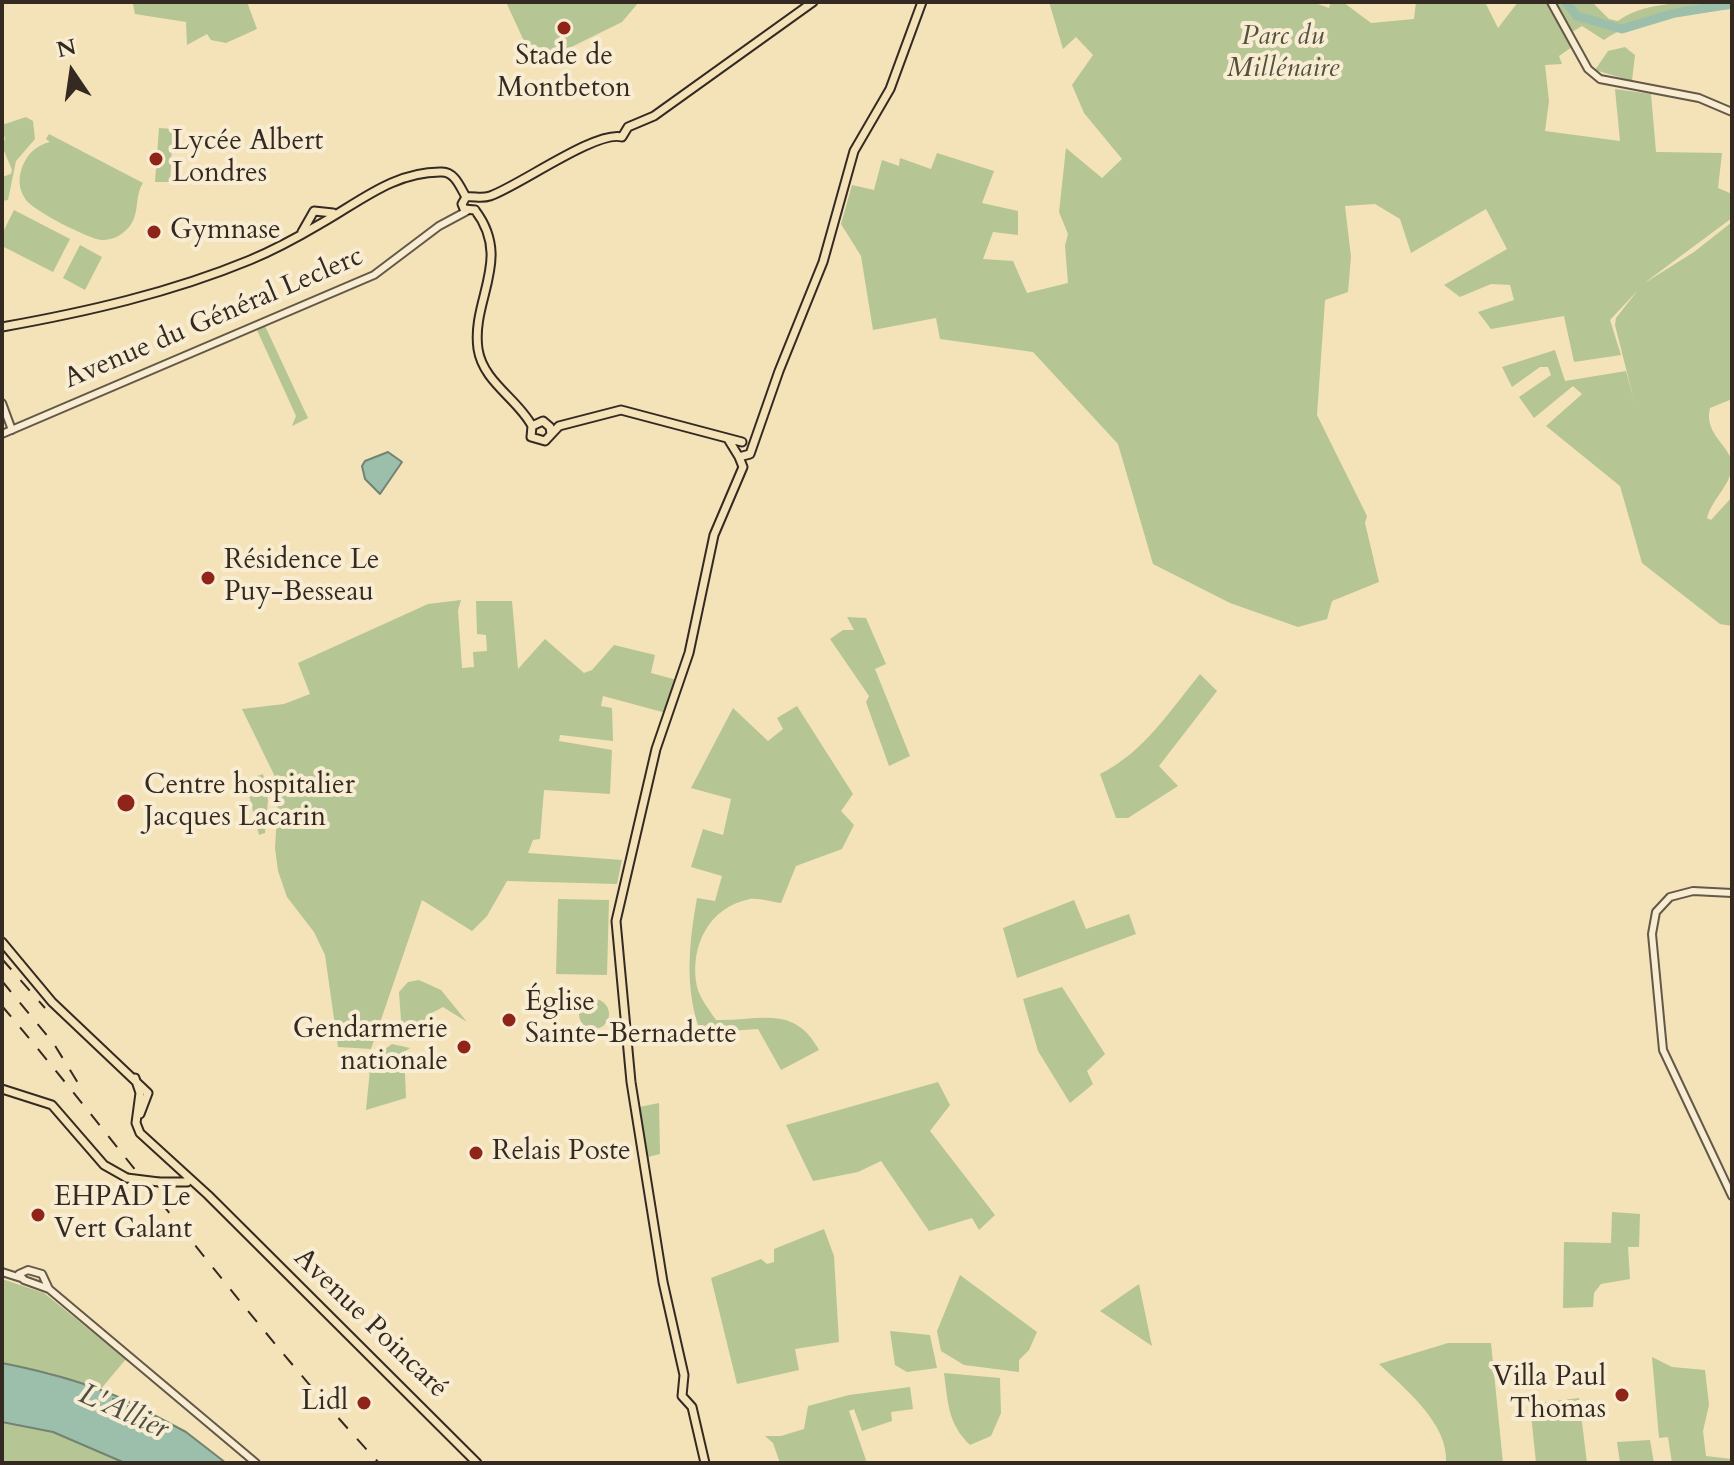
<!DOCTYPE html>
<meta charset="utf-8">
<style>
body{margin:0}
#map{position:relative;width:1734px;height:1465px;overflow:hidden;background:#f4e3b9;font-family:Cardo,serif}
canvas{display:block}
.frame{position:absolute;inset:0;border:4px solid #342a22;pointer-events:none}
.north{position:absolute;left:32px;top:32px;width:80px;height:80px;-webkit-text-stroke:6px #f8edd2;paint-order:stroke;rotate:347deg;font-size:22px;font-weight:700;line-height:32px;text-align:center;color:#342a22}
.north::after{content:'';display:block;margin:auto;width:28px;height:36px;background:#342a22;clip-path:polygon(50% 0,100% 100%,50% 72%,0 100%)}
</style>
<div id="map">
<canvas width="1734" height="1465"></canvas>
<div class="frame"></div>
<div class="north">N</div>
</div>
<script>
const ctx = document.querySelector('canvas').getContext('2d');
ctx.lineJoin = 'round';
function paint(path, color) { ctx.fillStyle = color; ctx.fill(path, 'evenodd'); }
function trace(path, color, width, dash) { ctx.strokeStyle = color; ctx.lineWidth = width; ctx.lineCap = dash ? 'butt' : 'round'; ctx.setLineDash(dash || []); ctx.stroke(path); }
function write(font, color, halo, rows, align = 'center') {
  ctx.font = font + ' Cardo,serif'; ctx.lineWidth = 8; ctx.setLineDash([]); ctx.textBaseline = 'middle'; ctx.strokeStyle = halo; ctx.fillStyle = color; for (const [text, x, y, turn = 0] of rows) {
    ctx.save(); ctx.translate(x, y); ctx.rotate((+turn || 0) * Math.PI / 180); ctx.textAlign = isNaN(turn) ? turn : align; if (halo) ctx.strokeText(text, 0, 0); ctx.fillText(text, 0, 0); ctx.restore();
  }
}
const green = new Path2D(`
 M139,2H247L257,29L226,43L211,40L207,34L187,45L186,22L135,14L133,4Z
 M506,2H639L622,22L535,65Z
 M1049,2H1312L1329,8L1331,2H1343L1371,23L1414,19L1416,2H1485L1498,28L1518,2H1547L1572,47L1559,56L1562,64L1545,65L1549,101L1545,131L1620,141L1615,89L1651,94L1656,152L1722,153L1718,188L1732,194V218L1643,284L1694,252L1732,222V399L1710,408C1704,432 1725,442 1732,461C1734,483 1712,498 1707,518L1711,520L1732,497V626L1720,624L1642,563L1620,486L1546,426L1582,394L1573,386L1534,418L1519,397L1551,375L1548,367H1540L1512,387L1502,367L1555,350L1565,381L1626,371L1635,404L1615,325L1616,318L1638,290L1610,320L1621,355L1574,362L1564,316L1491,329L1478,312L1514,300L1510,285L1491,284L1460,297L1444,285L1507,249L1486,209L1411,253L1400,219L1375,204L1345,206L1351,257L1348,292L1325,300L1317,415L1367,516L1365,523L1379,582L1332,601L1327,619L1298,627L1230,603L1153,564L1118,444L1033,352L940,339L936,318L873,330L861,256L841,224L852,185L874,190L882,160L899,166L900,158L931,169L937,153L994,171L982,203L1018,211V235L993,232L983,259L1013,261L1027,293L1068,283L1065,246L1068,234L1059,212L1066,148L1102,178L1122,159L1084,113L1072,85L1093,55L1076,37L1063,49Z
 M1553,2H1592L1609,19L1618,21C1645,0 1697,2 1732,2V9C1697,11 1631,19 1604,40L1582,26L1572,32Z
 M1625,47L1635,55L1632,81L1595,70L1608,51Z
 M26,117L33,121L35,139L16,161L8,200L2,201V177L11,174L12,170L2,146L5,139L2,125Z
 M159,128L173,129L170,182H155Z
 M49,134L143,183C133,198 142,218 124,232C117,238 110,240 101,240C87,238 34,211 26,200C18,189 18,177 23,165C28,153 37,145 50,142L46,139Z
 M14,210L70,239L53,272L2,246V234Z
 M80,245L102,257L85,290L63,278Z
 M265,326L308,418L292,426L296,416L257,330Z
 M461,600L458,610L462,668L474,667L473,652L487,651L486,635L477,634L476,601H512L518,669L545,639L584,673L592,670L614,645L655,655L651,673L677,680L666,713L603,696L601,706L612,708L613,741L560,735L559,741L612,750L610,794L544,790L540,839L533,840L528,853L622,860L617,884L507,881L487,916L472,931L422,900L371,1049L338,1047L325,955L314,932L287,897L278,871L275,848L279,785L242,709L284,704L310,694L298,663L428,604Z
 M847,617L866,618L886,664L875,669L910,756L889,766L866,702L869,696L830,639L843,630H854Z
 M1200,674L1217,691L1159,766L1178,786L1128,818H1116L1100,774C1144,752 1169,712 1200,674Z
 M797,706L853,794L841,811L854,825L842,849L796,866L781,903C772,902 759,898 750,899C708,907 689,948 697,987C700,998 709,1010 716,1020C760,1021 794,1004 819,1050L781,1070L758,1029L701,1033C684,990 689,943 697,898L715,901L722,876L691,867L703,829L723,835L731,799L691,788L733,708L768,741L783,729L777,718Z
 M263,774L268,800L265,833L259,835L245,780Z
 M558,899L609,900L607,975L556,974Z
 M1074,900L1086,929L1129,914L1136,934L1017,978L1003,928Z
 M419,980L441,990L467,1022L443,1007L426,1016L421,1033L426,1041L402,1034L399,992L408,982Z
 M1062,987L1105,1054L1087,1071L1093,1084L1070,1103L1038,1051L1023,999Z
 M579 1014a15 15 0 1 1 30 0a15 15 0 1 1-30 0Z
 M392,1044L410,1048L394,1059L405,1074L406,1098L366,1110L371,1059Z
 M938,1082L950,1105L930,1131L995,1215L979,1230L972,1218L929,1231L881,1161L858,1172L813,1181L786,1125Z
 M659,1103L660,1154L648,1157L639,1107Z
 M1612,1212L1640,1214L1639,1247H1628L1630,1279L1601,1284L1594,1293L1593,1307L1563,1308L1564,1242L1611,1243Z
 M824,1229L834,1256L839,1342L795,1349L799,1370L737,1384L711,1278L761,1259L767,1264L774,1262V1249Z
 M960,1275L1037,1332L1029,1350L1019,1360V1372L964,1365L941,1351L937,1331Z
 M2,1279L44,1293L126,1359L100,1390L52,1373L2,1363Z
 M1139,1284L1152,1346L1100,1311Z
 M890,1331L930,1335L937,1368L907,1372L895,1365Z
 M1448,1343H1491L1503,1463H1446C1449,1424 1405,1389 1379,1364Z
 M1652,1357L1672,1367L1705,1370L1709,1405L1703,1431L1706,1456L1732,1459V1463H1672L1668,1437L1659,1438Z
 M944,1373L1000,1378L1001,1413L991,1436L970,1445C948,1424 948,1403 944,1373Z
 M910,1387L913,1409L891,1412L892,1421L862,1431L854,1409L849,1411L867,1463H780L773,1443L765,1436H781L804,1429L808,1406L849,1395Z
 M1579,1398L1587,1463H1536L1530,1404Z
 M2,1422L53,1432L122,1462L2,1463Z
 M1650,1440L1654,1463H1620L1617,1442Z`);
const water = new Path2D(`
 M388,452L402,462L380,494L365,479L362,466L365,461Z
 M2,1363C47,1372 90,1383 132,1403L113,1399L145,1414L133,1404L186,1432L226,1463H125L53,1432L2,1422Z`);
const river = new Path2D(`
 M1566,2L1577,16L1622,29L1675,13L1732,4`);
const minor = new Path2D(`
 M1551,2L1588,69L1600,79L1699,98L1732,112
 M2,403L12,430
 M2,434L374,275L439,226L467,211
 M1732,893L1693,891L1670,897L1656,912L1652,934L1663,1050L1732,1196
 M2,1272L21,1278
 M49,1289L42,1274L28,1270L19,1274L24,1280L49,1289L256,1463`);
const major = new Path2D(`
 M466,197C475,196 481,199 490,196C519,186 596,130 622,137L628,127L654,116L813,2
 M466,197L462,204L464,209L475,210
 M475,210C513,260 471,299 478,349C483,382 518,399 532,426
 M302,232L314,211L333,213
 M2,327C86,312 170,293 250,260C274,250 298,237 320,224C358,203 394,171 442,172C455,172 460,187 466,197
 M532,426L531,437L545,441L559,426L621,410L742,442
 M532,426L543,421L550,427L551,434
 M728,439L739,457L750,454L779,371L823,262L854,151L890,89L922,2
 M2,942L52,1002L148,1093L140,1114
 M135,1078L140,1093L136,1123L140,1133L208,1195L477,1463
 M2,1089L52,1105L104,1165L127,1178
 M159,1182H187
 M705,1463L692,1407L682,1396L684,1375L663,1282L631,1082L616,921L656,749L689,653L714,535L743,467L739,457`);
const rail = new Path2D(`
 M2,959L45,1008
 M2,981L54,1044L78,1083
 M2,1006C130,1157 245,1318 379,1463`);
const majorBridge = new Path2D(`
 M127,1178L159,1182`);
const markers = [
 [564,28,8,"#8f2418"],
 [156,159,8,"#8f2418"],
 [154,232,8,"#8f2418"],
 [208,578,8,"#8f2418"],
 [126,803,10,"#8f2418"],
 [509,1020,8,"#8f2418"],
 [464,1047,8,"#8f2418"],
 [476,1153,8,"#8f2418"],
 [38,1215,8,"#8f2418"],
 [1622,1395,8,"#8f2418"],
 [364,1403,8,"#8f2418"]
];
const parkNames = [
 ["Parc du",1283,38],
 ["Millénaire",1283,70]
];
const poiNames = [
 ["Stade de",564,58,"center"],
 ["Montbeton",564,90,"center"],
 ["Lycée Albert",172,143],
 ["Londres",172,175],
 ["Gymnase",170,232],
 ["Résidence Le",224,562],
 ["Puy-Besseau",224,594],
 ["Centre hospitalier",144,787],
 ["Jacques Lacarin",144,819],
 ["Église",525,1004],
 ["Sainte-Bernadette",525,1036],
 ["Gendarmerie",448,1031,"right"],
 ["nationale",448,1063,"right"],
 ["Relais Poste",492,1153],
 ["EHPAD Le",54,1199],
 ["Vert Galant",54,1231],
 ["Villa Paul",1606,1379,"right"],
 ["Thomas",1606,1411,"right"],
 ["Lidl",348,1403,"right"]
];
const streetNames = [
 ["Avenue du Général Leclerc",214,319,-23],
 ["Avenue Poincaré",370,1324,44]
];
const waterNames = [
 ["L'Allier",123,1413,24]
];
paint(green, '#b5c594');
paint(water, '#9cbfab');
trace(water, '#728374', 2);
trace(river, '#9cbfab', 9);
trace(minor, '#645848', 10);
trace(major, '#342a22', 11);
trace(minor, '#f8edd2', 6);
trace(major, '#f4e3b9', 7);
trace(rail, '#342a22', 2, [14, 14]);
trace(majorBridge, '#342a22', 11, []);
trace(majorBridge, '#f4e3b9', 7);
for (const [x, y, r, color] of markers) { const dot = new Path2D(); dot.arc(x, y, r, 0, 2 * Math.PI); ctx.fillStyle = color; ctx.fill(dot); trace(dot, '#f8edd2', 3); }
write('italic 28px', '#54513e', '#f8edd2', parkNames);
write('28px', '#342a22', '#f8edd2', poiNames, 'left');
write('28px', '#342a22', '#f8edd2', streetNames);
write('italic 30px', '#4e4f44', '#f8edd2', waterNames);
</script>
